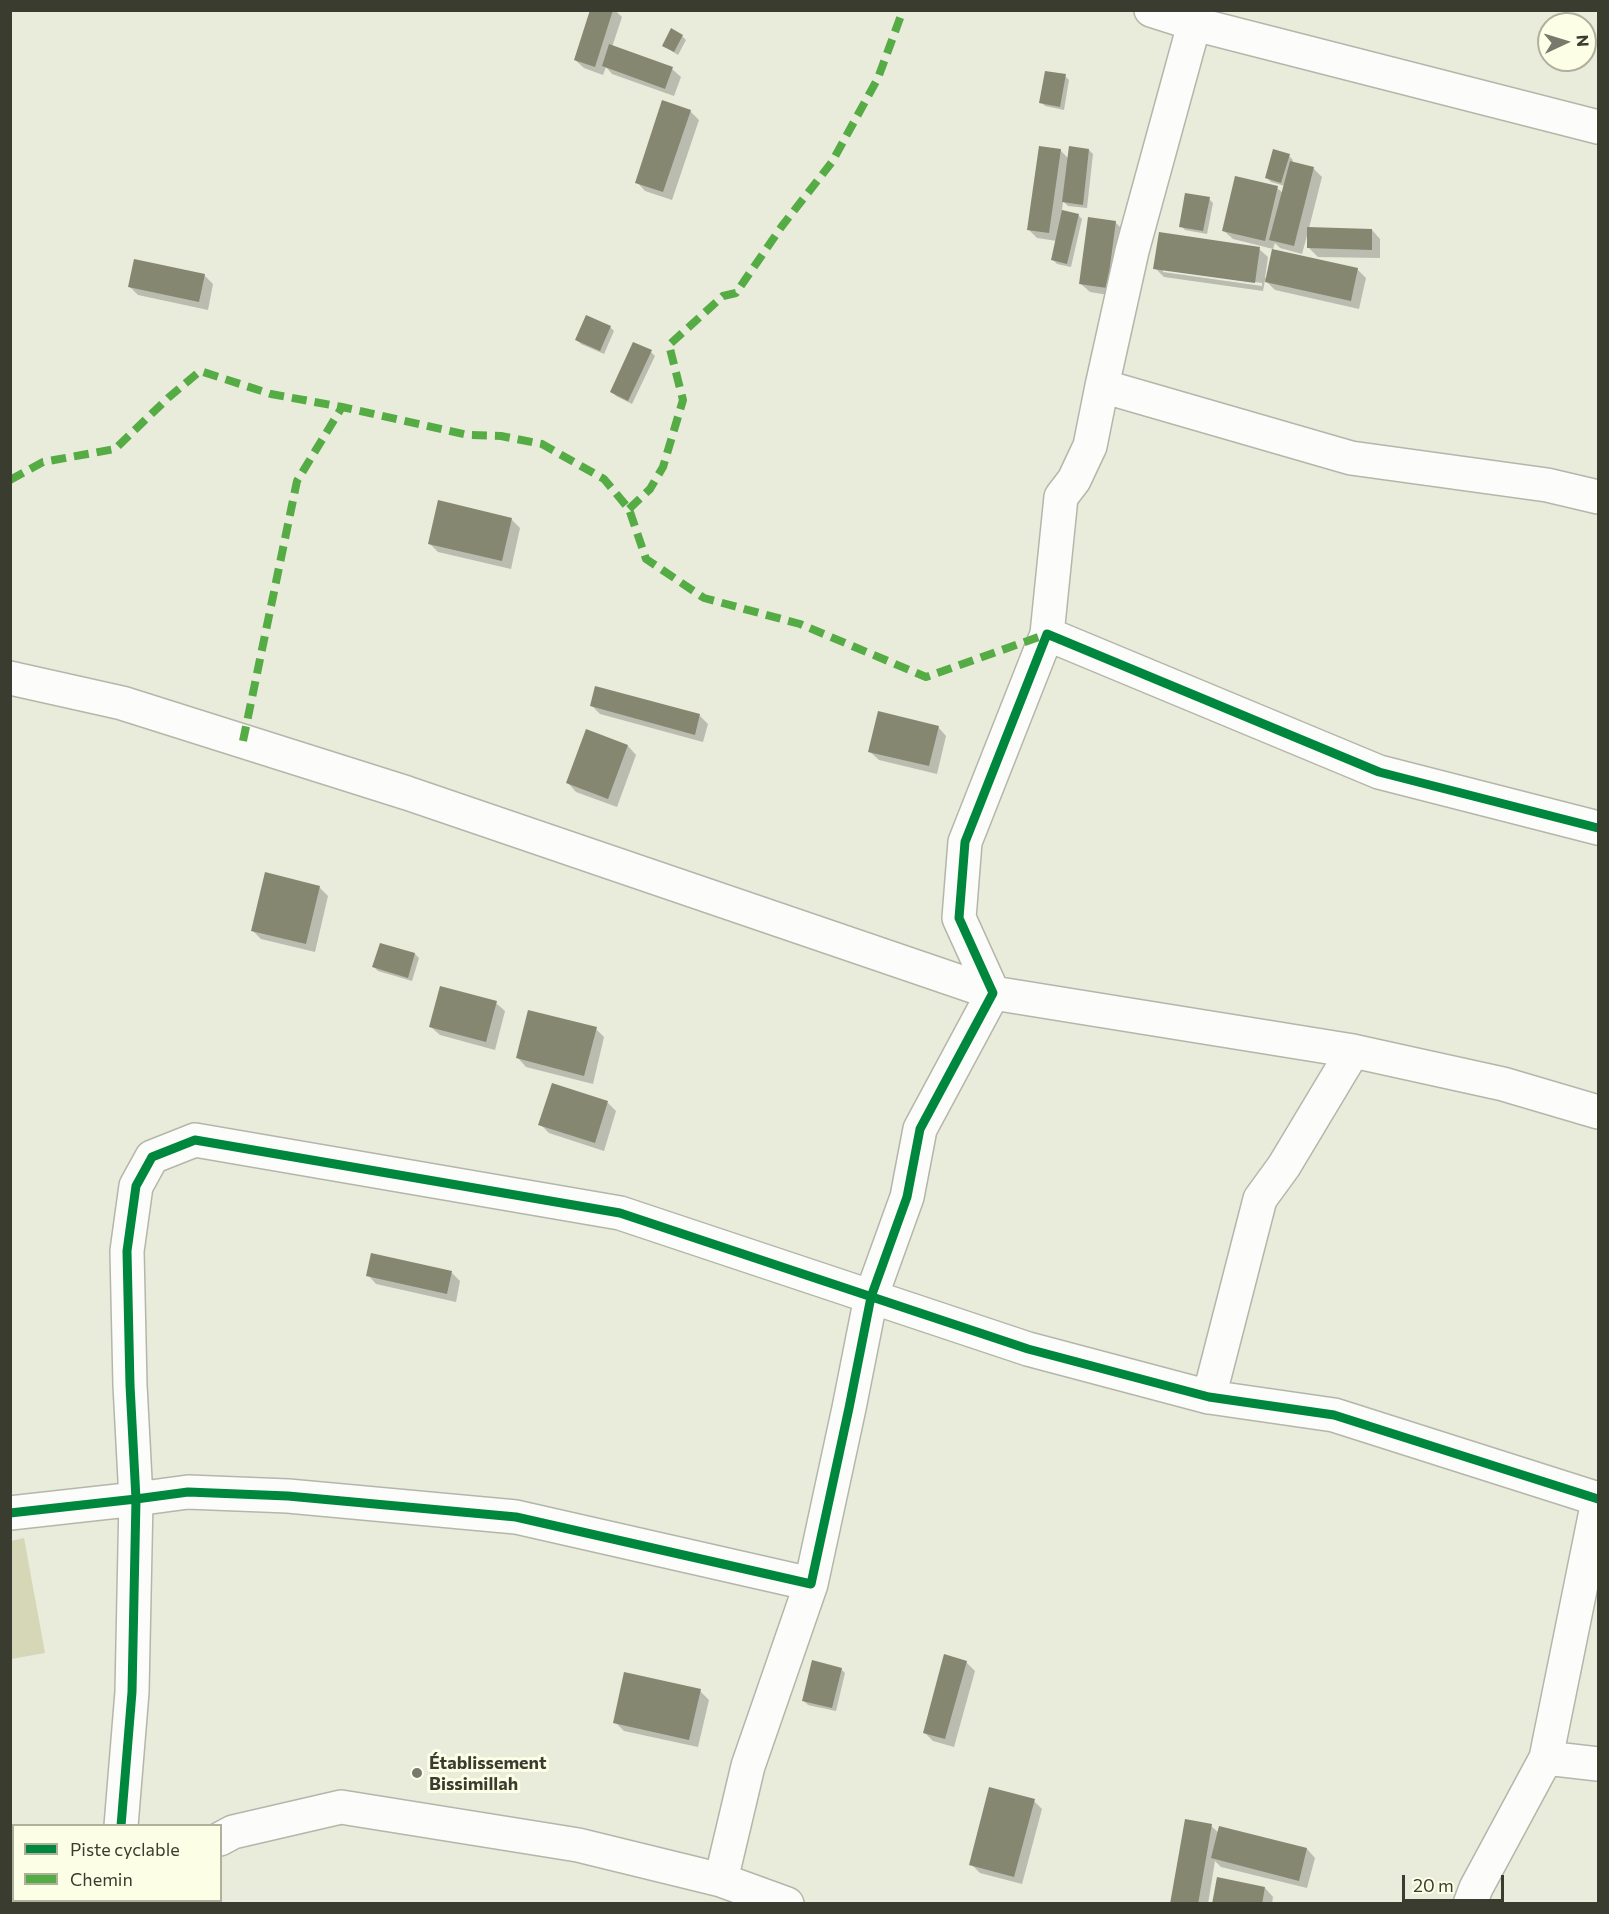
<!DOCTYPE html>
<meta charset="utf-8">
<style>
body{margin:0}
#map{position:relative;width:1609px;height:1914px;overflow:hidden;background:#e9ebdb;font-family:Commissioner,sans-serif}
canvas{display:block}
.frame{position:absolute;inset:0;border:12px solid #3b3c30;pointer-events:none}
.legend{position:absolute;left:12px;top:1824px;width:210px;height:78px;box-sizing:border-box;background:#fcffe6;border:2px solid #afb19d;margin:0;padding:8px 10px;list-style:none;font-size:18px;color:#3b3c30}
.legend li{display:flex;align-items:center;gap:12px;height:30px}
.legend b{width:30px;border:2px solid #afb19d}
.north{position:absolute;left:1537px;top:12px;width:60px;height:60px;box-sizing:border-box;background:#fcffe6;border:2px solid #afb19d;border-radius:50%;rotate:86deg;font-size:16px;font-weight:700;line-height:24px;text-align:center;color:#3b3c30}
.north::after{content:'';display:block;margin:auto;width:21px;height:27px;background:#78796c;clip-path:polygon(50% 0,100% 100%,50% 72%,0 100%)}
.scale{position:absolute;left:1402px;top:1875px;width:102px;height:27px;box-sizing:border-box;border:3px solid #3b3c30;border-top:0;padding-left:8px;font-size:18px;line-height:21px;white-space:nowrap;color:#3b3c30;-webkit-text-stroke:4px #fcffe6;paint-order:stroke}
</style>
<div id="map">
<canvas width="1609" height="1914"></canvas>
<div class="frame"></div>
<ul class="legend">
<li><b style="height:8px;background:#00873e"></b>Piste cyclable</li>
<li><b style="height:8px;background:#55ac45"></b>Chemin</li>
</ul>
<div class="north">N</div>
<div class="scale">20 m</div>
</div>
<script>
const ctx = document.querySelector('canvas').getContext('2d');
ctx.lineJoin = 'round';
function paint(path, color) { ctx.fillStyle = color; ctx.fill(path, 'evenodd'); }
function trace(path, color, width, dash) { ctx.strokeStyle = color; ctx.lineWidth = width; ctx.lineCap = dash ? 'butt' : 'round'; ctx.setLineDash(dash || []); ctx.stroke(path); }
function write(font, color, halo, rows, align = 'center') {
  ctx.font = font + ' Commissioner,sans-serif'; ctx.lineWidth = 6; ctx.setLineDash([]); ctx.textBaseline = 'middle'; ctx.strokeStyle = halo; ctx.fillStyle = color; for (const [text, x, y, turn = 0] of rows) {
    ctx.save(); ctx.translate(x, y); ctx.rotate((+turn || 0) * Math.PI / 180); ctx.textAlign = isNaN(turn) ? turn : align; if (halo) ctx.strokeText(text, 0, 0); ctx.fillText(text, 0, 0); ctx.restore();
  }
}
const green = new Path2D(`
 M24,1538L45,1653L11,1659V1541Z`);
const shadow = new Path2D(`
 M591,10H615L622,17L612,47L672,69L681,77L674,96L612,74L606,67L603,75L584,68L575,60Z
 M682,36L686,40L678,55L664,46Z
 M1065,76L1069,80L1064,110L1045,106L1041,102Z
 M690,111L699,120L672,200L645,191L637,182Z
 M1060,150L1069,159L1089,150L1093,154L1087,208L1068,206L1063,201L1062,211L1078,215L1082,219L1071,267L1057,264L1053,260L1057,241L1037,238L1029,230Z
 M1289,156L1293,160L1292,163L1313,168L1322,177L1309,228L1372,230L1380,239V258L1318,257L1309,248L1308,232L1302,254L1280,248L1275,243L1273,249L1233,239L1224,231L1277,188L1283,193L1285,186L1271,182L1267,178Z
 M1209,199L1213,203L1207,234L1185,230L1181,226Z
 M1115,222L1124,231L1115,296L1090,292L1081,284Z
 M1259,249L1268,257L1265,278L1357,269L1366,278L1359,309L1275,290L1265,280L1263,291L1164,277L1155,268ZM1163,269L1262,283V286L1163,272Z
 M204,275L213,284L208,310L138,295L129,286Z
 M610,327L614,331L604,354L581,344L577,340Z
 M651,352L655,356L632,404L616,396L612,392Z
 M511,519L520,528L511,569L438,552L429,543Z
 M592,706L699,715L708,724L703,742L600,714Z
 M938,727L946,736L937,774L879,760L870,752Z
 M587,731L628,746L636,755L617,807L576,792L568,783Z
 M319,887L328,896L315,952L261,939L252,930Z
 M381,944L415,954L419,958L412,981L378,971L374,967Z
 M496,1003L505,1011L495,1050L440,1035L431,1027Z
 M596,1029L604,1037L593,1084L526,1067L518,1058Z
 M553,1085L608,1103L616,1111L604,1151L549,1133L540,1124Z
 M372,1255L452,1273L460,1281L456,1302L376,1284L368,1275Z
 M966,1662L975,1671L954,1747L933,1741L924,1732Z
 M841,1669L845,1673L836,1711L808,1705L804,1701Z
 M700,1691L709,1700L698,1747L624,1731L615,1722Z
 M1034,1801L1042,1809L1022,1884L980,1873L971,1864Z
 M1211,1826L1219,1833L1307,1849L1315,1858L1307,1888L1221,1867L1215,1861L1208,1904H1172Z
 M1265,1888L1273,1897L1272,1904H1213Z`);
const building = new Path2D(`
 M590,10H613L595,67L574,60Z
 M671,28L683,35L674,52L662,46Z
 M609,44L673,67L665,89L602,66Z
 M1045,71L1066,74L1060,107L1039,103Z
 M662,100L691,110L663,192L635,183Z
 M1039,146L1061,149L1049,233L1027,230Z
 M1069,146L1089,149L1083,205L1062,202Z
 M1273,149L1290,154L1281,183L1265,178Z
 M1290,161L1314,167L1294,246L1269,240Z
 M1235,176L1278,186L1265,241L1222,231Z
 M1185,193L1210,197L1203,231L1179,227Z
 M1062,210L1079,214L1067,264L1051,260Z
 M1088,217L1116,221L1107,288L1079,284Z
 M1307,227L1372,229V250L1307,248Z
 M1159,232L1260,247L1255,283L1153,269Z
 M1272,249L1358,268L1351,301L1265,282Z
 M134,259L205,274L199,302L128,287Z
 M586,315L611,326L600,351L575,340Z
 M633,342L652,350L628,401L610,392Z
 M438,500L512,518L502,561L428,544Z
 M595,686L700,714L695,735L590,706Z
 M878,711L939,726L929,766L868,752Z
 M586,729L628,745L608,799L566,783Z
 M265,872L320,886L306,944L251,931Z
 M380,943L415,953L408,978L372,967Z
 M440,986L497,1001L486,1042L429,1027Z
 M528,1010L597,1027L584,1076L516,1058Z
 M552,1083L608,1101L595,1143L538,1125Z
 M371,1253L452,1271L447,1294L366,1276Z
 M944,1654L967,1661L945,1739L923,1733Z
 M812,1660L842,1668L832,1708L802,1701Z
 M624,1672L701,1689L689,1740L613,1723Z
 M989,1787L1035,1799L1014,1877L969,1865Z
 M1185,1819L1212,1824L1198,1904H1170Z
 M1219,1826L1307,1848L1299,1881L1211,1858Z
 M1217,1877L1265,1887L1262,1904H1212Z`);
const minor = new Path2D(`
 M1151,10L1195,24L1598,127
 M1198,10L1132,251L1102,386L1351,458L1547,485L1598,497
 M1047,634L1061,497L1074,480L1090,446L1102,386
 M10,678L122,703L407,793L993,993L1353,1051L1503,1084L1598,1112
 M1209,1397L1260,1199L1284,1166L1353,1051
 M10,1513L136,1499L130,1385L127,1251L136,1186L152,1157L195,1140L620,1213L1028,1349L1209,1397L1334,1415L1598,1499
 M1546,1758L1598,1764
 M121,1826L132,1692L136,1499L188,1492L288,1496L516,1517L811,1584L849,1408L871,1297L907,1197L920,1129L993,993L959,918L965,842L1047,634L1379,772L1598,828
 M220,1839L233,1832L341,1807L578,1845L721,1880
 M122,1904L125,1900
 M787,1904L721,1880L748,1766L811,1584
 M1470,1904L1476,1888L1546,1758L1598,1501`);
const quiet = new Path2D(`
 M10,480L43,462L115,449L168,398L200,371L271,394L342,407L468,435L501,436L542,444L604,479L629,509L646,559L704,598L800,624L926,677L1047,634
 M629,509L650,489L663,467L683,400L669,345L723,296L736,293L782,226L832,162L878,78L903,10
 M243,741L297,481L342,407`);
const cycleway = new Path2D(`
 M10,1513L136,1499L130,1385L127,1251L136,1186L152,1157L195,1140L620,1213L1028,1349L1209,1397L1334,1415L1598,1499
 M121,1826L132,1692L136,1499L188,1492L288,1496L516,1517L811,1584L849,1408L871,1297L907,1197L920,1129L993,993L959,918L965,842L1047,634L1379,772L1598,828`);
const markers = [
 [417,1773,6,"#78796c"]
];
const poiNames = [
 ["Établissement",429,1763],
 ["Bissimillah",429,1784]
];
paint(green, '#d5d7b7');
paint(shadow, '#0003');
paint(building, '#868771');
trace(minor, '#b5b6aa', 36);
trace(minor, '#fcfcfa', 33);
trace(quiet, '#55ac45', 8, [15, 8]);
trace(cycleway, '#00873e', 9);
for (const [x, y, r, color] of markers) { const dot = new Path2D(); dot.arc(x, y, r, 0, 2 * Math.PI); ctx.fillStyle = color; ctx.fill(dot); trace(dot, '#fcffe6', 2); }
write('bold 18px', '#3b3c30', '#fcffe6', poiNames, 'left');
</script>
